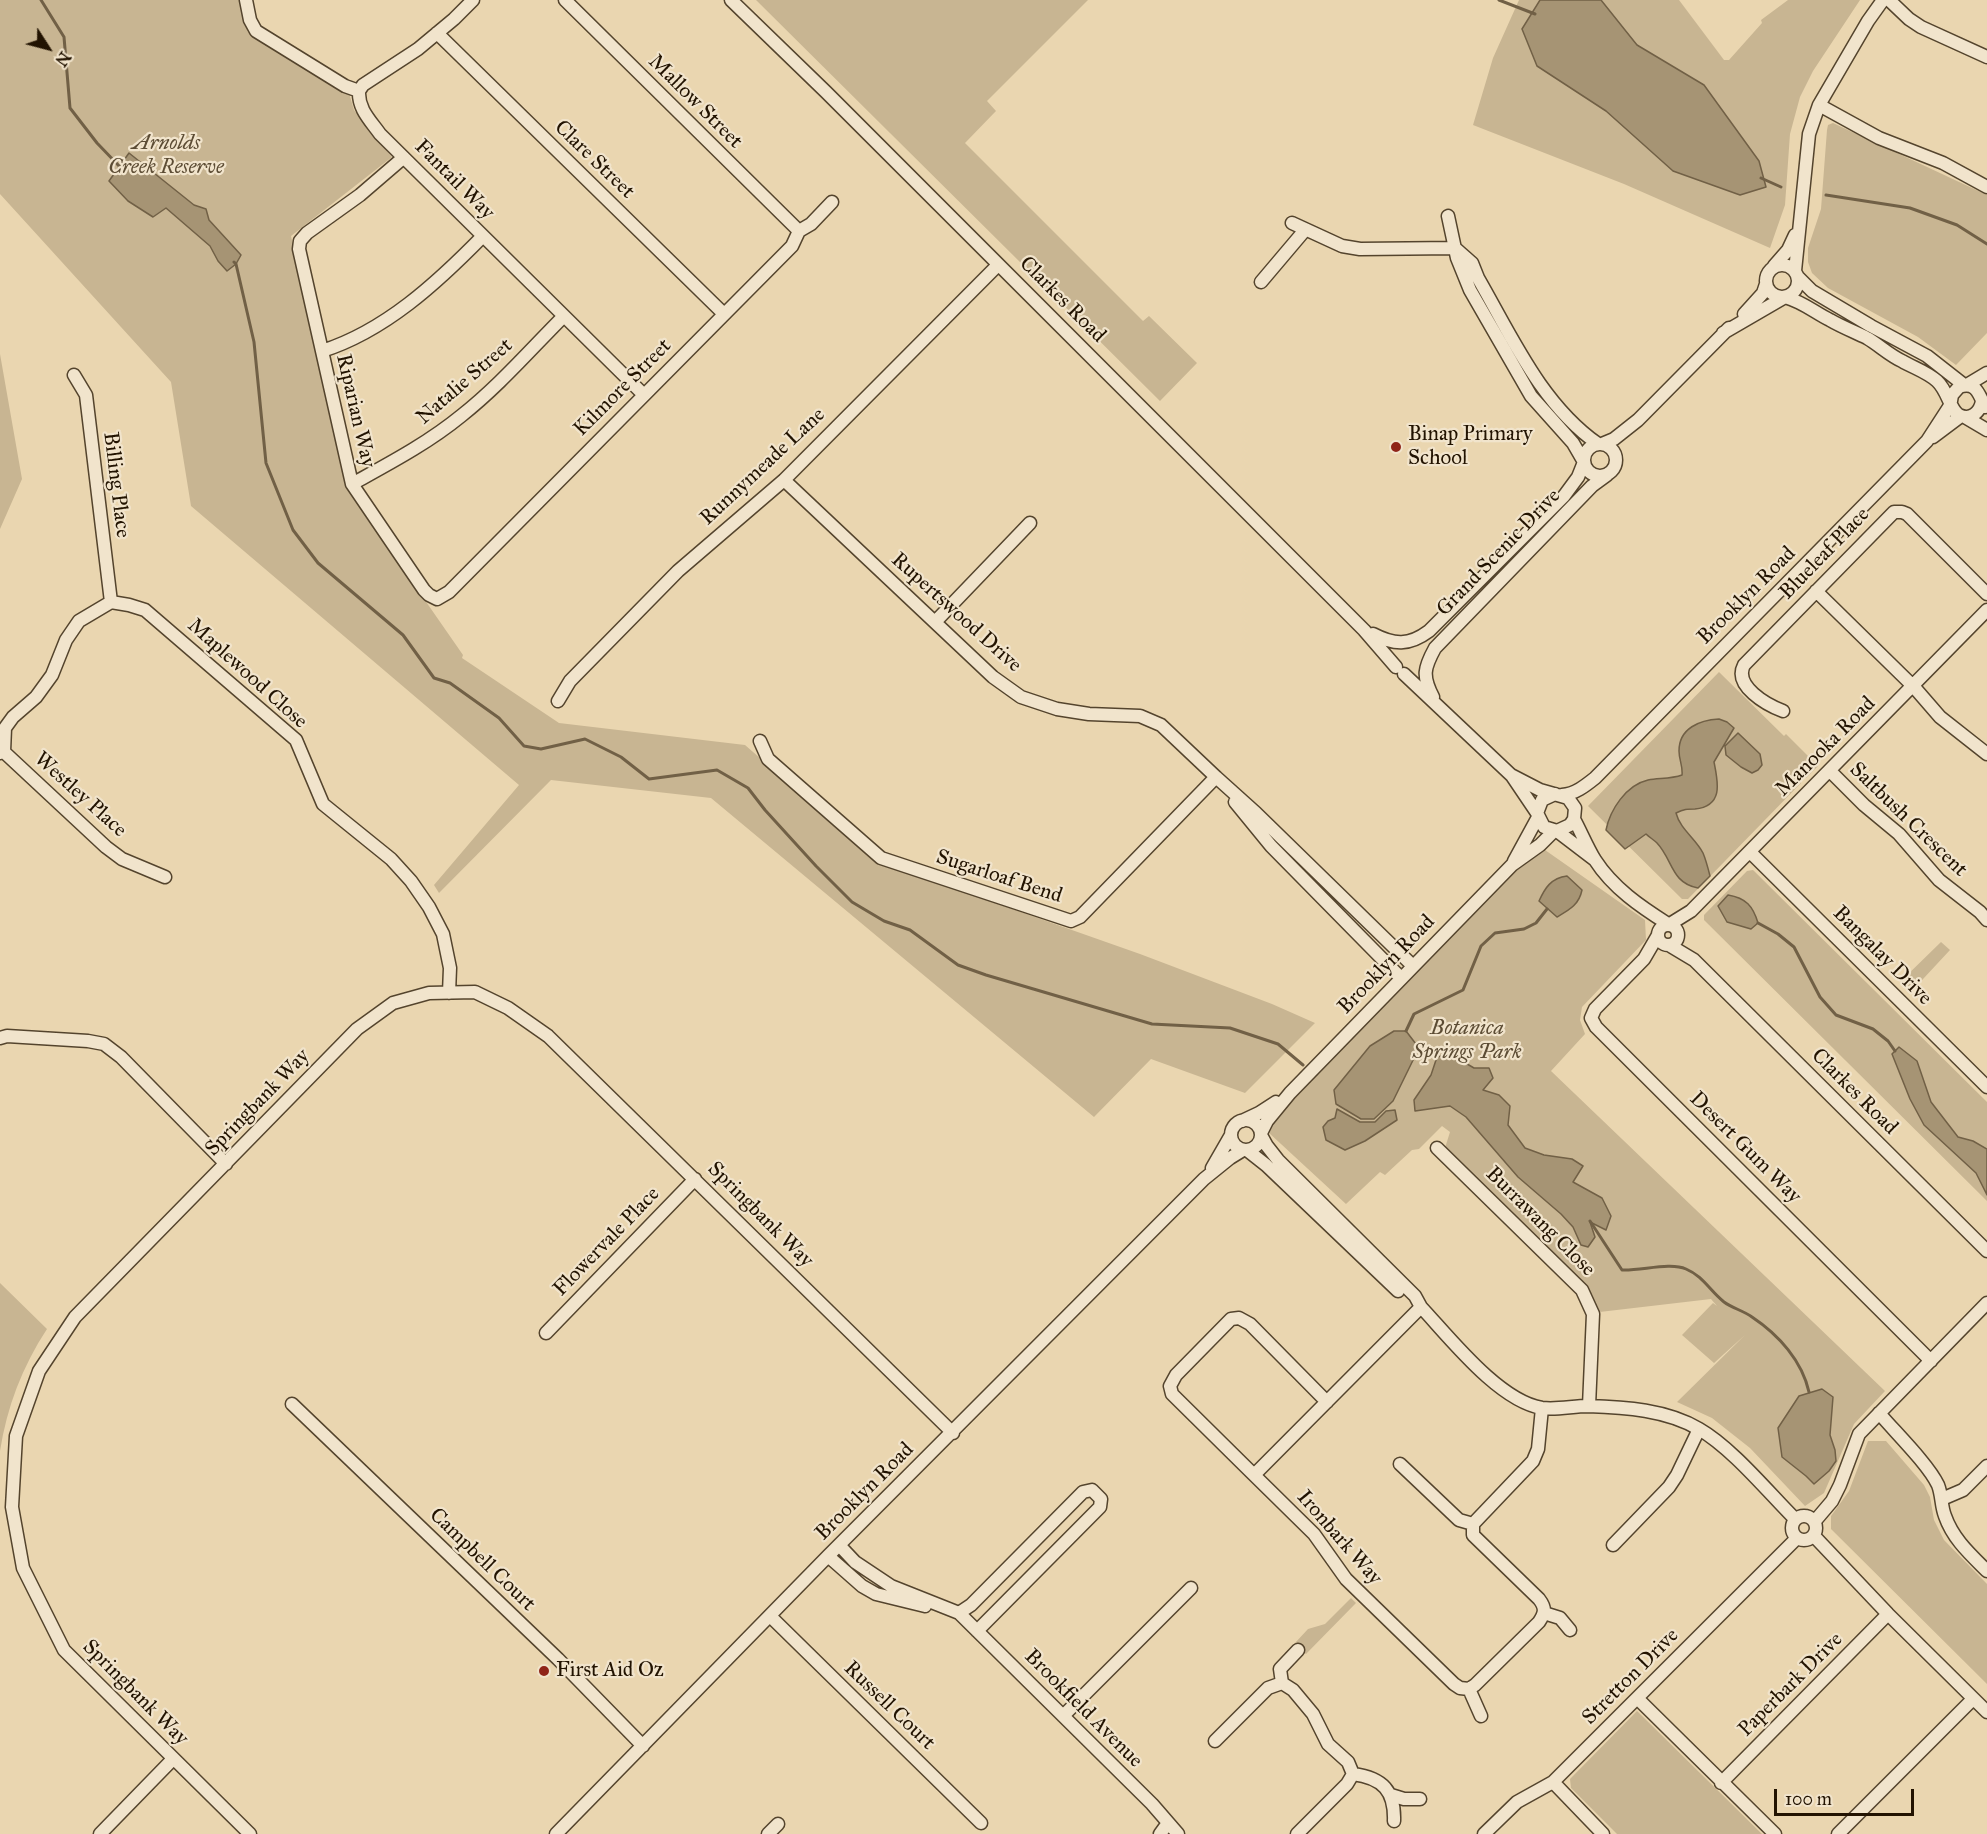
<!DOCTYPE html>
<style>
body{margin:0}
#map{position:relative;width:1987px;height:1834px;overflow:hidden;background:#ead6b0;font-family:"IM FELL Great Primer",serif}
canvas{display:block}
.north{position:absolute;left:18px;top:18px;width:60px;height:60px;-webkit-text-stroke:4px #f1e4cc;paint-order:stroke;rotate:126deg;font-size:16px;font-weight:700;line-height:24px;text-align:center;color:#221301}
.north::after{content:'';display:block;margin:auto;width:21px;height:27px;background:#221301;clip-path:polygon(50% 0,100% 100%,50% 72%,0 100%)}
.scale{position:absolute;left:1774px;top:1789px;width:140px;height:27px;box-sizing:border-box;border:3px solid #221301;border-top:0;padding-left:8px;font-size:18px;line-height:21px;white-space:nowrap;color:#221301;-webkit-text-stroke:4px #f1e4cc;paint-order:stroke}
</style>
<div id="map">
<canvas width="1987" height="1834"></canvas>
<div class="north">N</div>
<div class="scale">100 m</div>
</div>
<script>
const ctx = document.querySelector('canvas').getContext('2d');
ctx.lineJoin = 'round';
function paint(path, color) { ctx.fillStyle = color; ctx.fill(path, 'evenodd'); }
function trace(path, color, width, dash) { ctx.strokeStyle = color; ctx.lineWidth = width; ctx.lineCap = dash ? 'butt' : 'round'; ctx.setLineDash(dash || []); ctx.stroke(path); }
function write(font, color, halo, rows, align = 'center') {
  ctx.font = font + ' "IM FELL Great Primer",serif'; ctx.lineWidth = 4.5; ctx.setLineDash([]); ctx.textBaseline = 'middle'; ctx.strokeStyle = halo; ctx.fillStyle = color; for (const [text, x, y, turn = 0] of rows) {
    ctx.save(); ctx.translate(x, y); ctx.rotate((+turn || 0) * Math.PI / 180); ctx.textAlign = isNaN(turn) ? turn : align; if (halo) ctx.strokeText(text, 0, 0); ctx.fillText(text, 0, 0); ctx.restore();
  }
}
const green = new Path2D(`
 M0,0H241L248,32L349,93L354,110L392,157L291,236L345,485L463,655L462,658L559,723L745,745L879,862L1140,954L1272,1004L1315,1023L1245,1093L1151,1059L1094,1117L711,798L551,780L439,893L434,885L519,785L191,506L171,382L0,194Z
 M756,0H1088L987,101L996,111L965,143L1143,321L1149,316L1197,363L1160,401Z
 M1519,0H1679L1724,60H1729L1762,23L1761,20L1788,0H1860L1813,71L1800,97L1790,134L1785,205L1770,248L1624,184L1473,125L1493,58Z
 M1833,123L1987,195V333L1956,365L1918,337L1828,288L1812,273L1808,262V248L1821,209L1827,130L1828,125Z
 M0,354L22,479L0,529Z
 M1719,672L1784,736L1786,734L1818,766L1806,778L1801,773L1796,777L1801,783L1688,899H1682L1588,806Z
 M1535,843L1645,920L1646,940L1582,1007L1580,1020L1585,1034L1551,1071L1885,1391L1854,1424L1824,1493L1805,1506L1750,1448L1712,1418L1677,1402L1745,1335L1714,1363L1682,1335L1713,1303L1717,1306L1711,1299L1591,1313L1584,1287L1445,1148L1450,1132L1442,1126L1419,1149L1412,1150L1385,1175L1380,1172L1346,1204L1268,1132L1270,1117Z
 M1753,870L1987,1102V1201L1704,920V915L1747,871Z
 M1941,942L1950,950L1910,993L1900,982Z
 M0,1283L47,1329C22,1367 7,1407 0,1451Z
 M1868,1441H1886L1924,1485L1930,1497L1934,1520L1944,1540L1987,1584V1684L1831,1529V1516L1849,1491Z
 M1351,1598L1356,1603L1306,1654L1295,1643L1308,1629L1325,1624Z
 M1637,1711L1762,1834H1617L1571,1788L1570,1779Z`);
const water = new Path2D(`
 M1540,0H1601L1637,45L1704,85L1759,161L1766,187L1740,195L1673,171L1606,111L1537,66L1522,29Z
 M129,153L194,205L206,209L209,220L241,255L236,264L227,271L218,261L210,246L166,208L153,217L128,201L109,181Z
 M1719,719L1727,722L1734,728L1714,762C1718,782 1724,806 1695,809C1687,809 1684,809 1676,813C1680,829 1696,839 1703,853C1706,860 1708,868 1710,876L1698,888C1671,883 1673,860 1657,843C1654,840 1649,837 1646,834L1625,849L1606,830C1610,810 1626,785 1648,780C1659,778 1671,779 1682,775C1683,766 1679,760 1679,751C1679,728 1700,720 1719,719Z
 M1738,733L1760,754L1762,765L1758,770L1752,773L1741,767L1726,755L1725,746Z
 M1567,876L1582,890C1579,905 1569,910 1557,917L1539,901C1545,888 1551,878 1567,876Z
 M1728,895C1746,898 1753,906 1758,923L1751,929L1727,922L1718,906Z
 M1394,1031H1406L1419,1048L1393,1101L1374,1119H1361L1336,1104L1334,1090L1370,1046Z
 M1899,1047L1917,1061L1931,1102L1958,1137L1973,1141L1987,1149V1195L1976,1173L1924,1125L1910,1099L1892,1054Z
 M1450,1054L1474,1068H1489L1493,1078L1483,1090L1499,1095L1510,1106L1508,1125L1525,1148L1544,1155L1572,1159L1583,1166L1573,1182L1602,1198L1611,1216L1606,1230L1590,1222L1595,1237L1588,1247L1581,1245L1573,1227L1561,1214L1518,1177L1466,1117L1450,1106L1415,1111L1414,1100L1431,1075L1437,1057Z
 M1337,1109L1360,1122H1375L1386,1111L1395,1110L1397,1120L1365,1141L1345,1150L1326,1140L1323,1127L1328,1121L1335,1118Z
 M1822,1389L1833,1397L1830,1435L1835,1450L1836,1461L1829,1471L1814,1484L1806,1476L1782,1457L1778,1428L1799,1396Z`);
const stream = new Path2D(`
 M41,0L64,37L70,108L97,143L121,168
 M1499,0L1535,14
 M1761,178L1781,187
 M1826,195L1910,208L1957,225L1987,244
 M234,262L236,264L254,342L266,463L293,530L318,563L403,635L434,678L450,683L499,718L524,746L541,749L585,739L621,757L649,779L717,770L748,788L765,810L816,866L852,902L884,921L910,930L958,965L986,975L1152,1024L1230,1028L1278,1044L1303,1065
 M1758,923L1778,934L1794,947L1820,997L1836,1015L1873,1029L1888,1041L1895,1051
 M1406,1031L1414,1014L1463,990L1481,946L1495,933L1524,929L1536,923L1547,909
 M1590,1221L1622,1270C1641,1271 1670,1262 1686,1269C1703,1276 1710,1291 1724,1302C1732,1308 1744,1311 1752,1317C1779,1335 1802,1361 1809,1392`);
const minor = new Path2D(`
 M246,0L250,20L256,31L345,86L359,91C358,109 370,120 380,134L644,395
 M565,0L799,231
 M731,0L826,92L1364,630L1396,667
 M1889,0L1909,19L1921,27L1987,57
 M437,33L724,314
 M359,91L363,85L418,49L454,19L473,0
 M1819,105L1879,138L1943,163L1987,187
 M403,158L360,195L307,233L300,241L299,249L352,484L424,590L429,595L437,599L449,592L792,246L799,231L811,224L832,202
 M1292,223L1342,246L1360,249L1455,248
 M1455,248L1472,263L1478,278C1512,337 1541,404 1598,444
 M1766 281a16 16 0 1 1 32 0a16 16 0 1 1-32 0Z
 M1774,266L1788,250L1795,235
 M1795,271L1809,134L1819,105L1868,21L1883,0
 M1797,276L1812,291L1871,326L1927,356L1964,385
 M1261,282L1305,230
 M1744,314L1763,293L1766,284
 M1723,333L1785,297C1803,302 1814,312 1830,320C1842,327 1855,332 1867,338C1879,345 1889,355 1902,361C1914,368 1927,372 1937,381C1948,391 1950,410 1959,415C1971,421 1980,412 1982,401
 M322,351C385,331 437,283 483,236
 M74,375L86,395L111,602
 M1967,385L1987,373
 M1951,401L1952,395L1959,387C1976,381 1979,394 1985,407
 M1965,417L1987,430
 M1933,437L1961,416
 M1584 460a16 16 0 1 1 32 0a16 16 0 1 1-32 0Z
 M1602,444L1614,439L1638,420L1729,328
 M784,480L993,677L1021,697L1057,709L1089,714L1140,716L1161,725L1216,777L1256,813L1413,966
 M352,484C390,463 428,443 461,416C499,386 530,350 564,316
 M1816,591L1914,687L1940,717L1987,754
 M935,622L1030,523
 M1373,634C1394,645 1409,646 1429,631L1564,496L1578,477L1584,462L1573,443L1531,396L1470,290L1457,258L1448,216
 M1404,674L1511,775L1540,790L1568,798L1575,808L1574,819L1570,825L1557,831L1544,827L1537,813L1542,800L1555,794
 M1433,697C1422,676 1424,668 1435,648L1592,486L1607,475
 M558,701L570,681L678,571L784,480L998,265
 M1783,711C1767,705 1733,686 1744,665L1894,512H1902L1907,514L1987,594
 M760,741L768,759L881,858L1071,921L1080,917L1216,777
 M4,752L106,847L122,859L165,877
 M0,753L4,752L5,728L13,717L36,697L52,675L66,640L79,621L111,602L129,605L145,610L296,740L323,804L391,859L411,881L429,907L443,934L450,968L449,993
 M1830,771L1864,805L1899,834L1939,880L1980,912L1987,920
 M1512,776L1537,813
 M1562,795C1575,794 1585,786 1595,778L1927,441L1951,404
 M1235,802L1271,846L1401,978
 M1574,819C1581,832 1587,847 1595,860C1613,888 1641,907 1668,924
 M1557,831L1595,860
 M1750,852L1987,1087
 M1514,861L1538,817
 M1670,924L1691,911L1987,610
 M1658 935a10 10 0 1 1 20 0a10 10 0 1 1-20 0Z
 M1658,935L1644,959L1595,1009L1591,1018L1596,1027L1931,1361
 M1669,945L1694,960L1987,1251
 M0,1038L7,1036L88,1041L104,1044L121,1057L226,1164
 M1231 1135a15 15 0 1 1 30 0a15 15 0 1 1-30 0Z
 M1242,1121L1259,1113L1276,1102
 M1261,1133L1267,1121L1290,1093L1512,865L1540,845L1554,831
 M1261,1135L1267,1146L1278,1160L1415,1296L1421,1307C1450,1338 1499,1401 1542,1408C1557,1410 1573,1406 1588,1406C1625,1407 1667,1410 1699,1429C1732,1448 1768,1492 1795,1519
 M1437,1148L1582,1290L1593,1314L1589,1406
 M1247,1150L1266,1165L1398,1291
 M1212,1168L1231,1135
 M1421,1307L1254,1475L1314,1534L1346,1579L1454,1684L1460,1688L1469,1689
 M546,1333L695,1179
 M292,1404L558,1659L643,1746
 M1879,1413C1895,1432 1928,1464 1938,1485C1942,1495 1941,1506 1945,1516C1953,1539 1970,1554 1987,1571
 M1400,1464L1459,1520L1473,1524
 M1254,1475L1172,1394L1170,1386L1176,1375L1231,1319L1239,1318L1250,1324L1327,1402
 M1942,1499L1963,1490L1987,1466
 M1792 1528a12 12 0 1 1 24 0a12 12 0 1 1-24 0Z
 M1815,1521L1832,1501L1840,1485L1859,1434L1987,1303
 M1814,1536L1888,1614L1987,1712
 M839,1545L855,1562L891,1586L959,1613L1152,1804L1178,1834
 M1613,1545L1669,1487L1677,1475L1699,1429
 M828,1556L862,1586L876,1594L925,1606
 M959,1613L971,1605L1083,1492L1092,1490L1101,1499L1100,1507L977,1631
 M1544,1613L1560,1618L1570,1630
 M770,1616L981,1823
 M1282,1683L1280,1669L1298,1650
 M1469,1689L1475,1685L1539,1622C1545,1613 1546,1608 1539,1599L1473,1535V1524L1533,1461L1538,1449L1542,1408
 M1469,1689L1481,1716
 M1637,1698L1775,1834
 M1063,1716L1191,1588
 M1215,1741L1268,1688L1282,1683L1293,1690L1313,1714L1328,1744L1348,1762L1353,1774L1347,1784L1297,1834
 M1353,1774C1383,1778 1395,1791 1394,1821
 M1553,1782L1603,1834
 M1721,1783L1888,1614
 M1391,1795L1404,1799H1420
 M100,1834L173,1759
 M250,1834L64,1650L23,1568L12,1507L16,1436L39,1371L75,1317L357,1029L393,1003L429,993L475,992L508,1008L548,1036L953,1433
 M556,1834L828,1556L1204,1179L1230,1158L1243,1150
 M768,1834L778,1824
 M1160,1834L1168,1823
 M1484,1834L1517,1802L1553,1782L1797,1538
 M1838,1834L1973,1699`);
const markers = [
 [1396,447,6,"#8f2418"],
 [544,1671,6,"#8f2418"]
];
const streetNames = [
 ["Mallow Street",695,102,45],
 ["Clare Street",594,160,44],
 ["Fantail Way",454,180,45],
 ["Clarkes Road",1062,300,45],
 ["Natalie Street",465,382,-41],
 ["Kilmore Street",623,388,-45],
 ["Riparian Way",355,411,77],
 ["Runnymeade Lane",763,467,-43],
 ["Billing Place",116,485,83],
 ["Grand Scenic Drive",1499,553,-46],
 ["Blueleaf Place",1825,554,-46],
 ["Brooklyn Road",1747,596,-45],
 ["Rupertswood Drive",956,613,42],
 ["Maplewood Close",247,674,42],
 ["Manooka Road",1826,747,-45],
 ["Westley Place",80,795,42],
 ["Saltbush Crescent",1908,820,44],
 ["Sugarloaf Bend",999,877,18],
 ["Bangalay Drive",1882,956,45],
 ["Brooklyn Road",1387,965,-46],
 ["Clarkes Road",1854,1092,45],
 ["Springbank Way",258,1103,-46],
 ["Desert Gum Way",1745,1148,45],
 ["Springbank Way",760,1215,45],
 ["Burrawang Close",1540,1222,45],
 ["Flowervale Place",607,1242,-46],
 ["Brooklyn Road",865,1492,-45],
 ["Ironbark Way",1339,1538,49],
 ["Campbell Court",482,1560,44],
 ["Stretton Drive",1631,1677,-45],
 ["Paperbark Drive",1791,1685,-45],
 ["Springbank Way",135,1693,45],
 ["Russell Court",889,1706,44],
 ["Brookfield Avenue",1083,1709,45]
];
const parkNames = [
 ["Arnolds",166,144],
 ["Creek Reserve",166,168],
 ["Botanica",1467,1029],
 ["Springs Park",1467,1053]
];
const poiNames = [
 ["Binap Primary",1408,435],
 ["School",1408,459],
 ["First Aid Oz",556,1671]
];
paint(green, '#c8b592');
paint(water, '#a69474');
trace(water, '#716046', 1.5);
trace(stream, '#716046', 3);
trace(minor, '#54442d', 15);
trace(minor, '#f1e4cc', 12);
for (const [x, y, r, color] of markers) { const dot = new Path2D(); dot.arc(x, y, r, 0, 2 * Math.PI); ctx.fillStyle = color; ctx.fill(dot); trace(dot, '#f1e4cc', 2); }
write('21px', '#221301', '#f1e4cc', streetNames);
write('italic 21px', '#5c4c34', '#f1e4cc', parkNames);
write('21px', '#221301', '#f1e4cc', poiNames, 'left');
</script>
